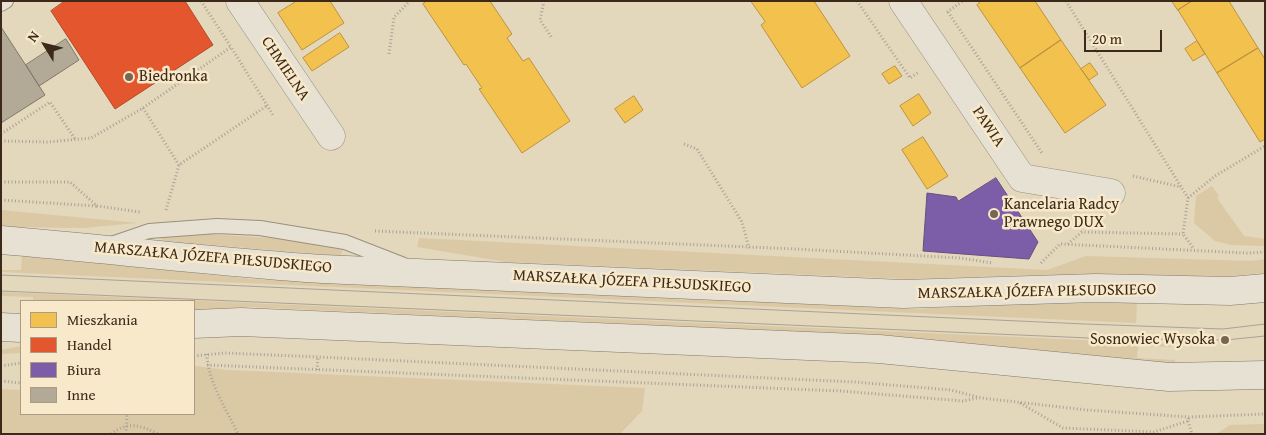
<!DOCTYPE html>
<meta charset="utf-8">
<style>
body{margin:0}
#map{position:relative;width:1266px;height:435px;overflow:hidden;background:#e3d7bc;font-family:"Gentium Book Plus",serif}
canvas{display:block}
.frame{position:absolute;inset:0;border:2px solid #3d291a;pointer-events:none}
.legend{position:absolute;left:20px;top:300px;width:175px;height:115px;box-sizing:border-box;background:#f7e9c9;border:1px solid #ad9c83;margin:0;padding:6px 9px;list-style:none;font-size:15px;color:#3d291a}
.legend li{display:flex;align-items:center;gap:10px;height:25px}
.legend b{width:25px;border:1px solid #ad9c83}
.north{position:absolute;left:20px;top:20px;width:50px;height:50px;-webkit-text-stroke:4px #f7e9c9;paint-order:stroke;rotate:306deg;font-size:14px;font-weight:700;line-height:20px;text-align:center;color:#3d291a}
.north::after{content:'';display:block;margin:auto;width:18px;height:22px;background:#3d291a;clip-path:polygon(50% 0,100% 100%,50% 72%,0 100%)}
.scale{position:absolute;left:1084px;top:30px;width:78px;height:22px;box-sizing:border-box;border:2px solid #3d291a;border-top:0;padding-left:6px;font-size:15px;line-height:18px;white-space:nowrap;color:#3d291a;-webkit-text-stroke:4px #f7e9c9;paint-order:stroke}
</style>
<div id="map">
<canvas width="1266" height="435"></canvas>
<div class="frame"></div>
<ul class="legend">
<li><b style="height:14px;background:#f2c14e"></b>Mieszkania</li>
<li><b style="height:14px;background:#e4572e"></b>Handel</li>
<li><b style="height:14px;background:#7b5ea7"></b>Biura</li>
<li><b style="height:14px;background:#b2a997"></b>Inne</li>
</ul>
<div class="north">N</div>
<div class="scale">20 m</div>
</div>
<script>
const ctx = document.querySelector('canvas').getContext('2d');
ctx.lineJoin = 'round';
function paint(path, color) { ctx.fillStyle = color; ctx.fill(path, 'evenodd'); }
function trace(path, color, width, dash) { ctx.strokeStyle = color; ctx.lineWidth = width; ctx.lineCap = dash ? 'butt' : 'round'; ctx.setLineDash(dash || []); ctx.stroke(path); }
function write(font, color, halo, rows, align = 'center') {
  ctx.font = font + ' "Gentium Book Plus",serif'; ctx.lineWidth = 5; ctx.setLineDash([]); ctx.textBaseline = 'middle'; ctx.strokeStyle = halo; ctx.fillStyle = color; for (const [text, x, y, turn = 0] of rows) {
    ctx.save(); ctx.translate(x, y); ctx.rotate((+turn || 0) * Math.PI / 180); ctx.textAlign = isNaN(turn) ? turn : align; if (halo) ctx.strokeText(text, 0, 0); ctx.fillText(text, 0, 0); ctx.restore();
  }
}
const green = new Path2D(`
 M1212,186L1219,196L1217,198L1244,236L1265,239V246L1231,245L1215,241L1194,223L1196,196Z
 M1,210L138,223L83,228L10,227L1,225Z
 M189,233L288,239L343,250L340,256L165,241L159,238L160,235Z
 M419,238L1047,270L1086,256L1252,261L1265,259V273L1229,276L1045,275L910,279L506,262L417,247Z
 M22,255L253,279L915,309L1026,303H1137L1136,323L1,272V270H21Z
 M1,292L1175,344V347L1138,346L1137,358L1175,360V363H1131L878,335L248,307L194,310V301H33V297L1,296Z
 M21,346V353L1,354V350Z
 M196,366L227,370L645,388L642,411L620,434H1V389L21,390V414H194V367Z
 M1265,424V434H1216L1230,425Z`);
const homes = new Path2D(`
 M297,1H330L344,23L302,50L278,13Z
 M427,1H490L512,34L507,38L523,61L529,58L570,121L522,153L479,89L482,88L466,64L464,65L423,4Z
 M751,1H814L850,56L802,88L761,25L765,22Z
 M982,1H1035L1061,40L1020,68L977,5Z
 M1172,1H1192L1178,10Z
 M1192,1H1229L1258,48L1217,73L1178,10Z
 M340,33L349,47L312,71L303,58Z
 M1061,40L1106,105L1065,133L1020,68Z
 M1197,41L1205,54L1193,61L1185,49Z
 M1258,48L1265,59V139L1260,142L1217,73Z
 M1090,63L1098,74L1089,80L1081,69Z
 M895,66L902,76L889,84L882,74Z
 M919,94L931,113L913,126L900,106Z
 M634,96L643,110L625,123L615,109Z
 M923,137L948,176L927,189L902,150Z`);
const shops = new Path2D(`
 M65,1H185L213,45L115,109L51,11Z`);
const offices = new Path2D(`
 M996,178L1038,242L1029,259L923,251L927,193L956,197L958,201Z`);
const building = new Path2D(`
 M1,27L45,95L1,123Z
 M66,39L79,60L39,86L26,65Z`);
const path = new Path2D(`
 M201,1L231,47
 M544,1L540,20L552,38
 M857,1L910,78L919,72
 M1066,1L1188,198L1183,234L1194,249
 M947,12L963,1
 M948,12L1042,153
 M389,54L394,17L410,1
 M143,108L179,165
 M1,134L50,102L75,139
 M1,141L48,142L91,138L143,108L231,47L273,115
 M684,144L697,149L742,222L749,248
 M1133,176L1181,187
 M1,182H70L97,206L140,212
 M1188,198L1215,176L1265,146
 M1,200L97,206
 M166,210L179,165L268,105
 M375,231L796,249L960,258L993,263
 M1068,244L1082,232L1183,234
 M1041,263L1060,244L1247,253L1265,252
 M207,354C208,383 226,408 238,434
 M194,356L225,353L318,357L855,382L951,390L981,398L1087,410L1189,417L1265,414
 M207,365L841,391L963,401L977,398
 M1,366L21,363
 M317,370L318,357
 M1,381L21,383
 M1020,403L1063,428L1154,432L1188,421L1189,417
 M1188,421L1192,434
 M111,434C128,421 140,425 158,434
 M126,434L127,414`);
const lane = new Path2D(`
 M1,4L6,1
 M111,244L149,231L217,226L260,228L345,242L404,265`);
const street = new Path2D(`
 M240,1L331,136
 M903,1L1022,178L1111,193`);
const secondary = new Path2D(`
 M1,240C109,249 215,262 323,269L903,294L1096,288L1230,291L1265,288
 M194,324L241,322L879,349L1169,377L1265,375
 M1,327L21,328`);
const tram = new Path2D(`
 M1,275L1085,324L1223,329L1265,324
 M1,291L1089,338L1225,340L1265,336`);
const markers = [
 [129,77,5,"#776653"],
 [994,214,5,"#776653"],
 [1225,340,5,"#776653"]
];
const streetNames = [
 ["CHMIELNA",285,69,56],
 ["PAWIA",988,127,56],
 ["MARSZAŁKA JÓZEFA PIŁSUDSKIEGO",213,258,5],
 ["MARSZAŁKA JÓZEFA PIŁSUDSKIEGO",632,282,3],
 ["MARSZAŁKA JÓZEFA PIŁSUDSKIEGO",1037,292,-1]
];
const poiNames = [
 ["Biedronka",139,77],
 ["Kancelaria Radcy",1004,205],
 ["Prawnego DUX",1004,223],
 ["Sosnowiec Wysoka",1215,340,"right"]
];
paint(green, '#dbc9a5');
paint(homes, '#f2c14e');
trace(homes, '#bc933e', 1);
paint(shops, '#e4572e');
trace(shops, '#b24928', 1);
paint(offices, '#7b5ea7');
trace(offices, '#684e7d', 1);
paint(building, '#b2a997');
trace(building, '#827869', 1);
trace(lane, '#99907e', 16);
trace(street, '#99907e', 29);
trace(secondary, '#827869', 29);
trace(path, '#a9a297', 3, [1, 2.5]);
trace(lane, '#e7e1d4', 14);
trace(street, '#e7e1d4', 28);
trace(secondary, '#e7e1d4', 28);
trace(tram, '#a9a297', 1);
for (const [x, y, r, color] of markers) { const dot = new Path2D(); dot.arc(x, y, r, 0, 2 * Math.PI); ctx.fillStyle = color; ctx.fill(dot); trace(dot, '#f7e9c9', 2); }
write('16px', '#3d291a', '#f7e9c9', streetNames);
write('16px', '#3d291a', '#f7e9c9', poiNames, 'left');
</script>
